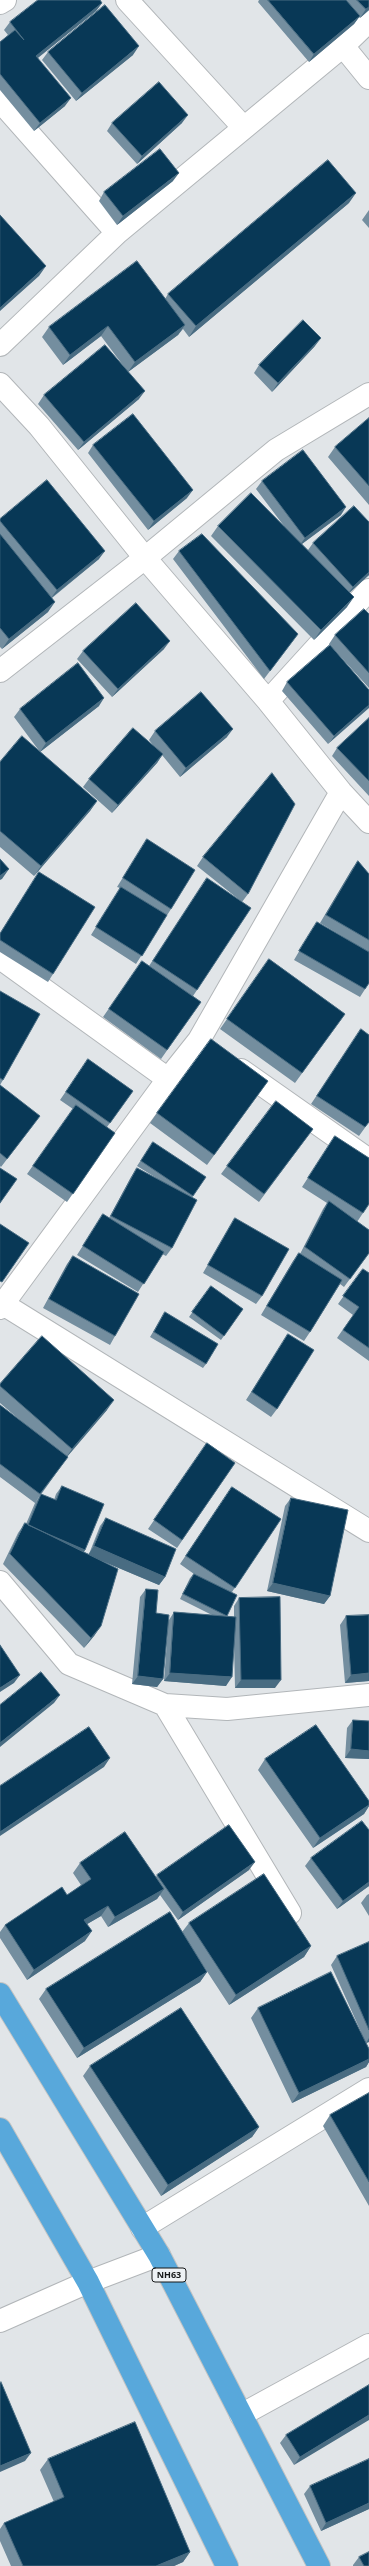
<!DOCTYPE html>
<style>
body{margin:0}
canvas{display:block;background:#e1e5e8}
</style>
<canvas width="369" height="2566"></canvas>
<script>
const ctx = document.querySelector('canvas').getContext('2d');
ctx.lineJoin = 'round';
function trace(path, color, width, dash) { ctx.strokeStyle = color; ctx.lineWidth = width; ctx.lineCap = dash ? 'butt' : 'round'; ctx.setLineDash(dash || []); ctx.stroke(path); }
function paint(path, color) { ctx.fillStyle = color; ctx.fill(path, 'evenodd'); }
function write(font, color, halo, rows, align = 'center') {
  ctx.font = font + ' "Open Sans",sans-serif'; ctx.lineWidth = 4; ctx.setLineDash([]); ctx.textBaseline = 'middle'; ctx.strokeStyle = halo; ctx.fillStyle = color; for (const [text, x, y, turn = 0] of rows) {
    ctx.save(); ctx.translate(x, y); ctx.rotate((+turn || 0) * Math.PI / 180); ctx.textAlign = isNaN(turn) ? turn : align; if (halo) ctx.strokeText(text, 0, 0); ctx.fillText(text, 0, 0); ctx.restore();
  }
}
const minor = new Path2D(`
 M127,0L244,128
 M0,3L5,0
 M343,46L369,21
 M0,101L117,233
 M0,345L117,233L343,46L369,78
 M0,384L39,426L145,558L268,701L341,792L369,822
 M0,671L145,558L276,450L369,394
 M268,701L369,590
 M0,958L168,1079
 M241,1070L369,1160
 M0,1302L3,1304L168,1079L199,1040L341,792
 M0,1308L3,1304L369,1531
 M0,1582L69,1664L165,1705L227,1709L369,1695
 M165,1705L290,1913
 M142,2228L369,2089
 M0,2321L88,2282L159,2255
 M241,2415L369,2345`);
const trunk = new Path2D(`
 M0,1994L159,2255L319,2566
 M0,2129L88,2282L227,2566`);
const wall = new Path2D(`
 M259,0H369V10L360,18L359,17L354,24L309,62L258,2Z
 M102,3L96,11L38,58L65,106L34,131L0,90V42L8,35L4,30L10,22Z
 M48,52L133,55L76,101L42,60Z
 M112,123H182L137,164L107,131Z
 M173,181L117,225L99,201L104,192Z
 M349,203L189,337L183,329L178,335L128,372L101,336L63,365L42,337L49,327L165,299L168,294Z
 M369,210V228L362,220Z
 M315,346L272,392L254,373L259,365Z
 M44,395L139,399L78,450L38,404Z
 M369,418V505L328,457L335,447Z
 M93,445L187,498L148,530L88,453Z
 M262,481L341,515L302,544L308,550L313,543L369,575L350,592L347,607L314,640L211,536L218,526H284L256,489Z
 M0,519L99,559L52,598L48,612L2,649L0,647Z
 M179,551L298,634L264,679L173,559Z
 M369,614V688L329,644L335,635Z
 M164,649L112,697L77,659L83,651Z
 M287,682L369,690L328,744L282,691Z
 M99,706L40,752L14,717L20,709Z
 M369,718V796L332,756L337,748Z
 M155,731L227,737L180,777L162,755L157,763L112,813L83,787L89,779L157,750L149,740Z
 M0,762L97,801L90,811L34,876L0,847Z
 M147,839L171,909L136,964L91,935L120,888L117,887Z
 M203,857L248,894L242,902L197,866Z
 M358,861L369,874V983L360,997L294,960L311,931L317,922L365,950L320,923L352,869Z
 M39,872L53,974L48,982L0,952V933Z
 M201,887L197,990L193,996L201,1002L161,1059L103,1017L142,961L149,966Z
 M269,959L345,1014L295,1083L220,1029Z
 M0,991L3,1080L0,1085Z
 M361,1029L369,1122L359,1136L311,1104Z
 M88,1059L133,1091L107,1127L115,1133L67,1202L27,1174L73,1109L60,1100Z
 M268,1081L207,1165L150,1123L157,1113Z
 M0,1085L34,1124L1,1167L0,1166Z
 M313,1129L259,1202L221,1174L227,1166Z
 M335,1136L363,1213L357,1222L369,1253L344,1287L340,1284L310,1332L304,1341L261,1315L293,1261L299,1253L300,1254L323,1209L327,1203L302,1187Z
 M153,1142L193,1196L172,1248L166,1256L162,1254L138,1292L77,1255L103,1214L109,1218L131,1177L137,1168L158,1179L137,1166Z
 M235,1218L262,1296L256,1304L203,1273L230,1226Z
 M73,1256L115,1336L110,1345L43,1308L67,1264Z
 M363,1269L369,1273V1361L337,1338L353,1315L338,1304Z
 M211,1286L243,1309L221,1340L189,1317Z
 M165,1312L206,1364L203,1368L150,1337Z
 M288,1334L277,1409L271,1417L246,1400Z
 M0,1384L107,1410L67,1457L62,1465L35,1503L0,1477V1405L28,1427L0,1403Z
 M207,1443L235,1463L177,1548L148,1529Z
 M62,1486L85,1550L84,1552L89,1554L100,1526L106,1518L165,1577L159,1585L102,1561L101,1626L94,1636L84,1648L3,1564L18,1533L25,1523L26,1524L35,1503L41,1494L54,1500L56,1494Z
 M232,1487L281,1519L232,1592L227,1616L234,1617V1606L239,1598L275,1688H235L234,1644L226,1686L164,1681L168,1627L163,1679L157,1687L132,1684L140,1597L146,1589L156,1613L169,1620L174,1612L212,1615L180,1599L190,1578L194,1574L180,1564Z
 M291,1498L330,1596L324,1604L267,1591L285,1506Z
 M346,1616L369,1681L345,1683L340,1625Z
 M353,1720L369,1759L345,1758L347,1728Z
 M265,1759L369,1801V1806L364,1814L313,1848L258,1770Z
 M311,1858L369,1886L337,1909L305,1866Z
 M80,1863L156,1877L157,1875L249,1870L178,1920L160,1895L157,1899L108,1927L101,1916L87,1924L85,1941L27,1980L0,1938V1932L5,1925L67,1895L81,1885L73,1873Z
 M369,1894V1916L361,1903L367,1895Z
 M189,1923L311,1946L304,1957L229,2005L195,1953L207,1972L200,1982L77,2058L39,1999L46,1989L182,1932Z
 M369,1942V2042L366,2043L369,2049V2062L366,2067L292,2103L251,2018L258,2008L361,2032L331,1965L337,1956Z
 M90,2066L259,2127L252,2137L161,2196L83,2076Z
 M369,2093V2206L323,2126L330,2115Z
 M369,2385L294,2465L280,2443L286,2435Z
 M48,2459L190,2552L183,2562L174,2566H11L0,2541V2529L4,2523L54,2502L40,2470Z
 M310,2486L369,2509L321,2531L304,2494Z
 M359,2557L369,2566H353V2565Z`);
const shadedWall = new Path2D(`
 M102,3L96,11L30,64L36,56Z
 M369,7V10L360,18L366,9Z
 M360,16L354,24L309,62L314,54Z
 M139,46L133,55L76,101L82,93Z
 M71,98L65,106L34,131L40,123Z
 M188,115L182,123L137,164L142,156Z
 M179,173L173,181L117,225L123,216Z
 M356,193L349,203L189,337L196,326Z
 M46,266L39,276L0,311V308Z
 M185,325L178,335L128,372L135,362Z
 M108,326L101,336L63,365L70,355Z
 M321,338L315,346L272,392L278,383Z
 M145,391L139,399L78,450L84,442Z
 M193,490L187,498L148,530L154,521Z
 M346,507L341,515L299,546L305,538Z
 M105,551L99,559L51,598L57,590Z
 M369,572V575L347,595L353,587Z
 M354,597L347,607L314,640L321,630Z
 M55,602L48,612L2,649L9,639Z
 M170,641L164,649L112,697L118,689Z
 M104,698L99,706L40,752L46,743Z
 M369,705V708L328,744L334,736Z
 M233,729L227,737L180,777L186,768Z
 M163,754L157,763L112,813L118,805Z
 M97,801L90,811L34,876L41,866Z
 M9,869L2,879L0,880V876Z
 M114,1400L107,1410L65,1459L72,1449Z
 M28,1526L85,1550L80,1558Z
 M94,1546L165,1577L159,1585L88,1555Z
 M273,1583L330,1596L324,1604L267,1591Z
 M101,1626L94,1636L84,1648L91,1638Z
 M170,1673L232,1677L226,1686L164,1681Z
 M369,1673V1681L345,1683L351,1675Z
 M20,1675L14,1683L0,1692V1688Z
 M138,1676L163,1679L157,1687L132,1684Z
 M241,1680H281L275,1688H235Z
 M60,1695L54,1703L0,1747V1743Z
 M351,1749L369,1751V1759L345,1758Z
 M110,1758L104,1767L0,1836V1832Z
 M369,1805V1806L364,1814L313,1848L320,1838Z
 M255,1862L249,1870L178,1920L183,1912Z
 M369,1882V1886L337,1909L343,1901Z
 M164,1889L157,1899L108,1927L115,1917Z
 M108,1906L101,1916L77,1930L84,1920Z
 M92,1931L85,1941L27,1980L34,1970Z
 M311,1946L304,1957L229,2005L236,1995Z
 M207,1972L200,1982L77,2058L84,2048Z
 M369,2038V2042L366,2043Z
 M369,2059V2062L366,2067L292,2103L299,2093Z
 M259,2127L252,2137L161,2196L168,2185Z
 M369,2415V2420L294,2465L300,2457Z
 M31,2453L25,2461L0,2472V2466Z
 M369,2503V2509L321,2531L326,2523Z
 M190,2552L183,2562L174,2566H156Z`);
const building = new Path2D(`
 M38,0H100L102,3L36,56L71,98L40,123L0,74V42L15,30L24,40L10,22Z
 M268,0H346L360,16L314,54Z
 M357,0H369V7L366,9Z
 M105,5L139,46L82,93L48,52Z
 M159,82L188,115L142,156L112,123Z
 M160,149L179,173L123,216L104,192Z
 M328,160L356,193L196,326L168,294Z
 M0,215L46,266L0,308Z
 M137,261L185,325L135,362L108,326L70,355L49,327Z
 M303,320L321,338L278,383L259,365Z
 M105,345L145,391L84,442L44,395Z
 M133,414L193,490L154,521L93,445Z
 M369,418V486L335,447Z
 M303,450L346,507L305,538L262,481Z
 M47,480L105,551L57,590L0,521V519Z
 M251,493L354,597L321,630L218,526Z
 M354,506L369,522V572L353,587L313,543Z
 M0,534L55,602L9,639L0,628Z
 M202,534L298,634L270,671L179,551Z
 M136,603L170,641L118,689L83,651Z
 M364,609L369,614V673L335,635Z
 M330,645L369,690V705L334,736L287,682Z
 M78,663L104,698L46,743L20,709Z
 M201,692L233,729L186,768L155,731Z
 M369,718V781L337,748Z
 M133,728L163,754L118,805L89,779Z
 M22,736L97,801L41,866L0,831V762Z
 M272,773L295,804L248,894L203,857Z
 M147,839L195,870L171,909L123,878Z
 M0,859L9,869L0,876Z
 M358,861L369,874V940L326,915Z
 M39,872L95,907L53,974L0,940V934Z
 M207,878L251,908L197,990L153,961Z
 M121,887L167,915L142,956L96,927Z
 M317,922L369,952V983L365,989L299,951Z
 M269,959L345,1014L302,1073L227,1019Z
 M142,961L201,1002L167,1050L109,1009Z
 M0,991L40,1014L3,1080L0,1078Z
 M361,1029L369,1035V1122L365,1127L317,1096Z
 M211,1039L268,1081L214,1155L157,1113Z
 M88,1059L133,1091L110,1123L66,1092Z
 M0,1085L40,1116L7,1159L0,1153Z
 M276,1101L313,1129L264,1194L227,1166Z
 M76,1105L115,1133L73,1194L33,1166Z
 M335,1136L369,1158V1204L363,1213L308,1178Z
 M153,1142L206,1177L193,1196L141,1161Z
 M0,1168L17,1179L0,1203Z
 M137,1168L197,1200L172,1248L111,1216Z
 M329,1201L369,1230V1253L350,1279L305,1247Z
 M103,1214L164,1252L144,1284L83,1246Z
 M235,1218L289,1249L262,1296L208,1265Z
 M0,1224L29,1243L2,1282L0,1281Z
 M299,1253L342,1280L310,1332L267,1306Z
 M73,1256L139,1294L115,1336L49,1299Z
 M363,1269L369,1273V1348L343,1330L359,1307L343,1296Z
 M211,1286L243,1309L224,1336L192,1312Z
 M165,1312L218,1344L206,1364L154,1332Z
 M288,1334L314,1350L277,1409L252,1392Z
 M42,1336L114,1400L72,1449L0,1386V1384Z
 M0,1405L68,1457L40,1494L0,1464Z
 M207,1443L235,1463L182,1540L154,1520Z
 M62,1486L104,1504L85,1550L48,1534L28,1525L41,1494L56,1500Z
 M232,1487L281,1519L235,1588L186,1556Z
 M291,1498L348,1510L330,1596L273,1583Z
 M106,1518L176,1549L165,1577L94,1546Z
 M25,1523L118,1569L101,1626L91,1638L10,1554Z
 M194,1574L237,1595L227,1616L183,1594Z
 M146,1589L158,1590L156,1613L169,1615L163,1679L138,1676Z
 M280,1597L281,1680H241L239,1598Z
 M174,1612L236,1617L232,1677L170,1673Z
 M369,1615V1673L351,1675L346,1616Z
 M0,1645L20,1675L0,1688Z
 M41,1672L60,1695L0,1743V1705Z
 M353,1720L369,1721V1751L351,1749Z
 M316,1725L369,1801V1805L320,1838L265,1759Z
 M89,1727L110,1758L0,1832V1786Z
 M362,1821L369,1830V1882L343,1901L311,1858Z
 M229,1825L255,1862L183,1912L157,1875Z
 M125,1832L164,1889L115,1917L108,1906L84,1920L92,1931L34,1970L5,1925L62,1887L67,1895L91,1879L80,1863Z
 M264,1874L311,1946L236,1995L189,1923Z
 M170,1912L207,1972L84,2048L46,1989Z
 M369,1942V2030L337,1956Z
 M331,1972L369,2049V2059L299,2093L258,2008Z
 M181,2008L259,2127L168,2185L90,2066Z
 M369,2093V2182L330,2115Z
 M1,2382L31,2453L0,2466V2383Z
 M369,2385V2415L300,2457L286,2435Z
 M135,2422L190,2552L156,2566H23L4,2523L64,2497L48,2459Z
 M369,2459V2503L326,2523L310,2486Z
 M369,2552V2566H364L359,2557Z`);
const shields = [
 [169,2275,34]
];
const shieldNames = [
 ["NH63",169,2275]
];
trace(minor, '#b2b6b9', 24);
trace(trunk, '#c2c3c3', 24);
trace(minor, '#fff', 22);
trace(trunk, '#58a8db', 22);
paint(wall, '#748e9f');
paint(shadedWall, '#496c82');
paint(building, '#083856');
trace(building, '#496c82', 1);
for (const [x, y, w] of shields) { const box = new Path2D(); box.roundRect(x - w / 2, y - 7, w, 14, 3); ctx.fillStyle = '#eef2f5'; ctx.fill(box); trace(box, '#161819', 1); }
write('bold 9px', '#161819', null, shieldNames);
</script>
